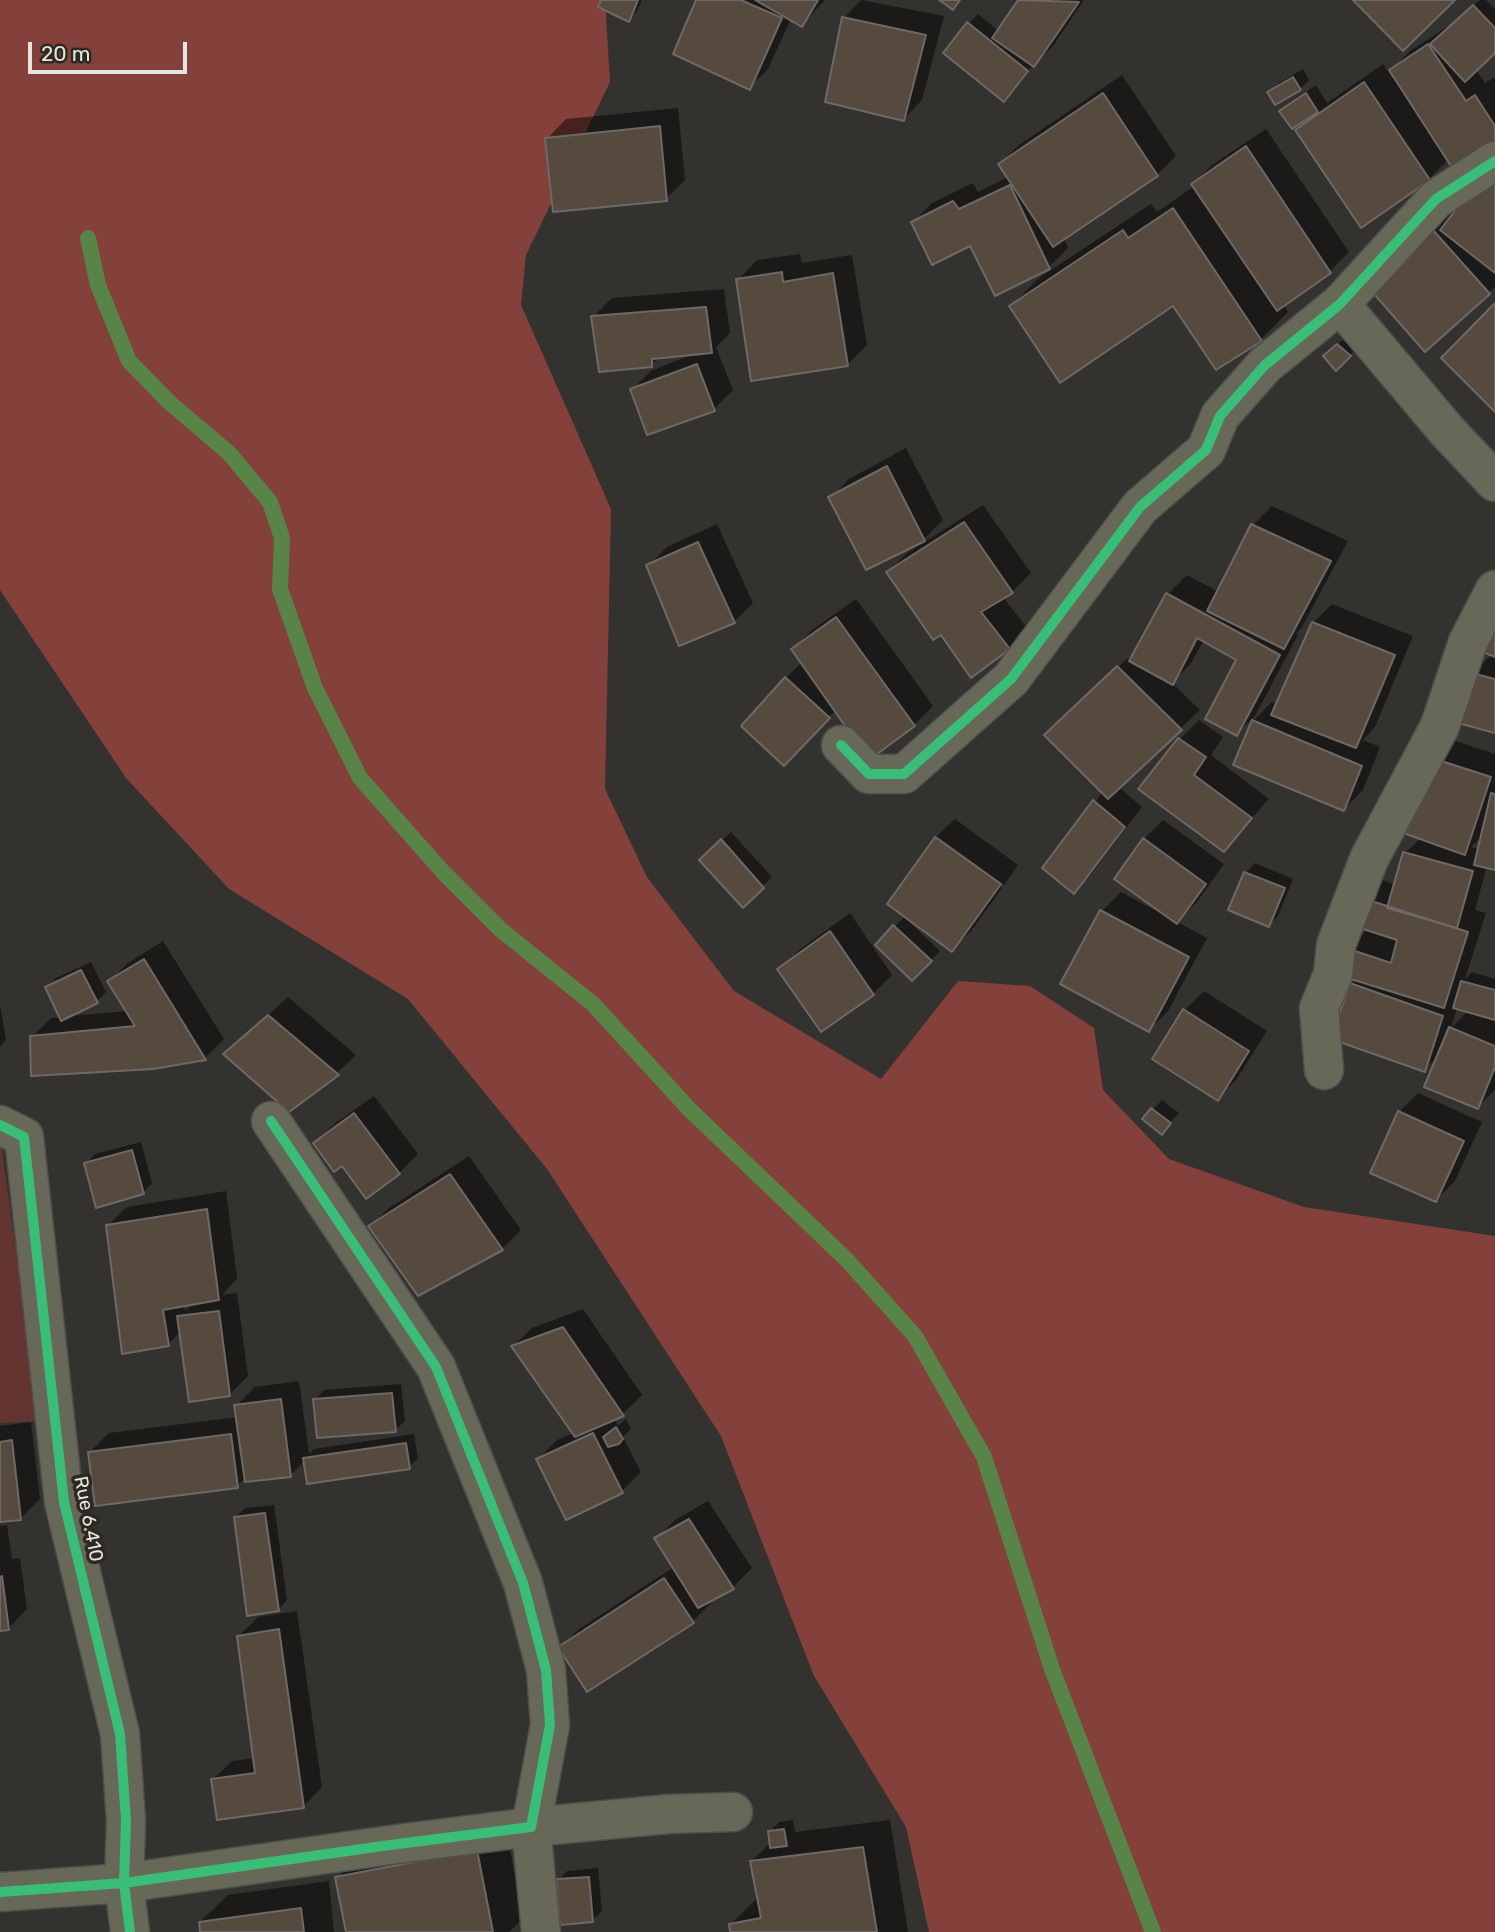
<!DOCTYPE html>
<style>
body{margin:0}
#map{position:relative;width:1495px;height:1932px;overflow:hidden;background:#34322f;font-family:Rubik,sans-serif}
canvas{display:block}
.scale{position:absolute;left:28px;top:42px;width:159px;height:32px;box-sizing:border-box;border:4px solid #e6e4e0;border-top:0;padding-left:9px;font-size:21px;line-height:24px;white-space:nowrap;color:#e6e4e0;-webkit-text-stroke:5px #2c2923;paint-order:stroke}
</style>
<div id="map">
<canvas width="1495" height="1932"></canvas>
<div class="scale">20 m</div>
</div>
<script>
const ctx = document.querySelector('canvas').getContext('2d');
ctx.lineJoin = 'round';
function paint(path, color) { ctx.fillStyle = color; ctx.fill(path, 'evenodd'); }
function trace(path, color, width, dash) { ctx.strokeStyle = color; ctx.lineWidth = width; ctx.lineCap = dash ? 'butt' : 'round'; ctx.setLineDash(dash || []); ctx.stroke(path); }
function write(font, color, halo, rows, align = 'center') {
  ctx.font = font + ' Rubik,sans-serif'; ctx.lineWidth = 7; ctx.setLineDash([]); ctx.textBaseline = 'middle'; ctx.strokeStyle = halo; ctx.fillStyle = color; for (const [text, x, y, turn = 0] of rows) {
    ctx.save(); ctx.translate(x, y); ctx.rotate((+turn || 0) * Math.PI / 180); ctx.textAlign = isNaN(turn) ? turn : align; if (halo) ctx.strokeText(text, 0, 0); ctx.fillText(text, 0, 0); ctx.restore();
  }
}
const green = new Path2D(`
 M0,1143H1L39,1421L0,1423Z`);
const forest = new Path2D(`
 M0,0H605L610,82L526,255L521,305L611,509L605,789L647,877L734,991L881,1079L958,981L1030,986L1094,1028L1103,1090L1169,1159L1304,1207L1495,1236V1932H929L906,1827L814,1676L721,1436L547,1169L408,999L229,889L126,778L0,590Z`);
const shadow = new Path2D(`
 M603,0H642L637,11L628,20Z
 M698,0H825L802,25L791,19L768,69L749,88Z
 M861,0L944,16L922,100L903,120L844,18Z
 M1020,0H1084L1053,46L1033,65L1004,100L969,23L978,14L999,31Z
 M1480,0H1486L1495,9V51L1476,69L1485,83L1495,77V151L1449,159L1429,179L1362,226L1297,130L1309,118L1281,111L1291,102L1316,85L1327,103L1383,64L1393,79L1396,77L1391,70L1410,51L1448,26L1449,28Z
 M1303,69L1309,80L1300,89L1269,92L1279,83Z
 M1122,75L1176,156L1157,175L1064,238L1068,248L1049,267L996,293L971,244L913,222L932,203L973,183L978,192L1008,177L1000,164L1019,145Z
 M678,108L685,180L666,199L547,139L566,119Z
 M1266,129L1349,252L1330,271L1283,304L1288,312L1261,339L1173,304L1011,306L1039,278L1151,204L1157,212L1194,186L1193,184L1212,165Z
 M1495,163V287L1488,293L1389,267L1452,211L1454,214Z
 M800,254L802,263L852,255L867,345L848,364L738,280L757,260Z
 M724,289L730,333L716,347L733,390L714,409L632,390L651,371L693,354L660,356L651,365L593,317L612,298Z
 M1347,336L1359,346L1336,369L1335,347Z
 M906,448L943,520L924,539L830,498L849,479Z
 M983,505L1031,573L1012,592L1003,597L1028,629L1009,648L942,633L888,572L907,553Z
 M1272,506L1348,541L1302,627L1296,634L1298,635L1255,716L1236,734L1239,659L1204,640L1191,663L1172,683L1200,710L1119,787L1142,807L1092,873L1074,891L1044,868L1103,792L1065,716L1138,649L1168,594L1187,575L1219,592L1253,525Z
 M717,524L753,603L734,622L648,566L667,547Z
 M856,599L933,706L914,725L836,710L803,744L786,678L802,662L793,649L812,630Z
 M1332,604L1413,636L1375,727L1363,740L1380,747L1363,790L1344,809L1236,764L1254,720L1272,702L1278,704L1313,623Z
 M1495,626V732L1473,674L1492,654Z
 M1199,720L1223,737L1211,755L1269,799L1224,850L1140,789L1180,739Z
 M1450,739L1495,754V868L1487,866L1475,910L1486,913L1465,979L1472,972L1495,979V1090L1477,1107L1440,1054L1424,1070L1352,984L1357,979L1348,949L1368,929L1364,899L1383,880L1396,885L1405,853L1421,838L1406,832ZM1483,835L1479,849L1471,847ZM1457,1008L1468,1011L1451,1028Z
 M955,819L1018,865L1004,885L937,836Z
 M1163,820L1224,864L1196,903L1177,922L1207,938L1168,1011L1149,1030L1062,984L1102,911L1121,892L1160,913L1161,911L1144,839Z
 M731,832L772,877L743,906L701,860Z
 M937,837V840L1002,888L971,931L952,949L890,903Z
 M1255,863L1293,879L1278,916L1269,925L1230,909L1246,873Z
 M850,913L892,975L873,994L822,1029L780,969L799,950Z
 M904,917L940,951L912,979L877,945Z
 M163,941L224,1039L205,1058L153,1067L32,1037L51,1018L61,1017L47,987L56,978L91,962L106,992L96,1002L68,1016L127,1011L109,982L128,963Z
 M1204,991L1267,1031L1236,1080L1217,1099L1185,1010Z
 M288,997L356,1055L337,1073L289,1110L225,1054Z
 M0,1004L6,1040L0,1046Z
 M1418,1093L1482,1122L1455,1181L1436,1200L1399,1112Z
 M374,1096L418,1154L399,1173L342,1164L315,1143L334,1124Z
 M1162,1100L1179,1113L1162,1132L1144,1119Z
 M141,1142L152,1183L143,1193L86,1164L95,1154Z
 M469,1156L521,1230L502,1249L418,1294L370,1227L389,1208Z
 M226,1191L237,1279L222,1295L237,1293L248,1376L229,1395L181,1331L168,1344L107,1226L127,1207ZM193,1303L185,1311L184,1304Z
 M583,1309L642,1395L623,1414L614,1418L618,1426L626,1419L631,1429L623,1437L641,1472L622,1491L566,1518L538,1459L557,1440L574,1433L513,1346L532,1328Z
 M299,1381L309,1454L314,1449L414,1434L418,1458L409,1467L305,1460L291,1475L246,1477L237,1486L90,1452L109,1433L238,1417L236,1406L255,1387Z
 M401,1384L405,1421L395,1430L315,1400L324,1390Z
 M31,1422L40,1499L21,1518L0,1521V1426Z
 M708,1501L752,1568L733,1587L710,1600L712,1602L693,1621L560,1648L579,1629L674,1567L656,1539L675,1520Z
 M274,1505L287,1600L278,1610L236,1517L245,1508Z
 M7,1525L12,1559L20,1558L27,1609L8,1629L0,1630V1526Z
 M297,1611L322,1787L303,1807L212,1780L232,1761L255,1758L239,1636L258,1617Z
 M793,1820L795,1832L890,1820L908,1932H732L731,1924L759,1896L752,1861L771,1842L769,1832L779,1822Z
 M505,1823L523,1918L509,1932H347L337,1878L365,1850Z
 M598,1868L602,1911L593,1920L558,1880L567,1871Z
 M329,1881L334,1932H202L200,1922L228,1895Z`);
const stream = new Path2D(`
 M88,238L98,285L129,361L170,403L229,453L270,502L282,538L280,589L315,688L360,778L443,872L501,930L593,1004L689,1109L847,1260L915,1336L984,1457L1052,1669L1153,1932`);
const building = new Path2D(`
 M601,0H638L629,22L598,7Z
 M696,0H741L782,18L750,90L673,54Z
 M755,0H818L802,27Z
 M939,0H960L953,10Z
 M1018,0L1079,2L1034,67L992,38Z
 M1353,0H1455L1403,51Z
 M1473,5L1495,28V53L1465,82L1430,44Z
 M842,17L926,35L904,121L825,102Z
 M967,22L1028,71L1004,102L943,53Z
 M1428,44L1466,101L1475,95L1495,126V153L1458,177L1389,70Z
 M1293,77L1301,90L1275,105L1267,92Z
 M1364,82L1430,180L1361,228L1295,130Z
 M1103,93L1158,176L1053,247L998,164Z
 M1306,93L1318,112L1292,129L1279,111Z
 M660,126L667,201L553,212L545,138Z
 M1246,146L1331,273L1277,311L1191,184Z
 M1491,164L1495,167V273L1440,230Z
 M1010,185L1050,269L995,296L970,246L932,265L911,222L953,201L959,209Z
 M1173,208L1262,341L1216,370L1173,306L1060,383L1009,306L1123,230L1128,238Z
 M1432,229L1490,294L1425,352L1367,286Z
 M782,272L783,282L833,273L848,366L751,381L736,279Z
 M1495,303V412L1441,358Z
 M706,307L712,353L652,359V367L599,372L591,316Z
 M1337,344L1351,356L1336,371L1323,356Z
 M697,364L715,411L647,435L630,389Z
 M887,466L925,541L866,570L828,497Z
 M964,522L1013,593L981,612L1010,649L971,678L941,635L933,640L886,572Z
 M1251,524L1331,561L1284,649L1207,611Z
 M698,542L735,623L679,646L646,565Z
 M1166,593L1280,655L1237,736L1205,719L1236,660L1197,638L1173,685L1129,661Z
 M836,617L915,726L869,760L791,649Z
 M1312,622L1395,655L1356,748L1271,715Z
 M1495,622V657L1478,650Z
 M1117,666L1182,730L1108,799L1044,735Z
 M1471,673L1495,679V733L1458,723Z
 M785,677L830,718L784,766L741,726Z
 M1252,720L1362,766L1344,811L1233,765Z
 M1178,738L1206,757L1194,775L1252,818L1224,852L1138,789Z
 M1429,757L1491,777L1465,855L1403,833Z
 M1491,793L1495,794V870L1474,865Z
 M1093,800L1125,827L1074,894L1042,868Z
 M935,837L1001,884L952,952L887,904Z
 M1143,838L1206,884L1177,924L1114,879Z
 M721,839L764,888L743,908L699,860Z
 M1403,852L1473,871L1457,928L1387,908Z
 M1244,872L1285,888L1269,927L1228,910Z
 M1362,898L1468,932L1444,1008L1338,975L1346,948L1391,963L1397,940L1354,926Z
 M1100,910L1189,957L1149,1032L1060,984Z
 M893,925L932,961L912,981L875,945Z
 M830,931L874,995L821,1032L777,969Z
 M144,959L206,1060L153,1069L31,1076L30,1036L135,1026L107,981Z
 M81,970L98,1003L61,1021L45,987Z
 M1461,981L1495,990V1020L1453,1008Z
 M1350,983L1443,1016L1425,1072L1331,1039Z
 M1183,1009L1249,1051L1218,1101L1152,1059Z
 M268,1015L339,1075L289,1112L223,1054Z
 M1449,1027L1495,1046V1067L1478,1109L1424,1087Z
 M1151,1108L1171,1123L1162,1135L1142,1119Z
 M1398,1111L1464,1141L1436,1202L1370,1173Z
 M354,1113L400,1174L366,1199L342,1166L334,1172L313,1143Z
 M132,1150L144,1194L96,1208L84,1163Z
 M450,1174L503,1250L418,1296L368,1226Z
 M207,1209L219,1300L163,1310L169,1346L122,1354L106,1225Z
 M219,1311L230,1396L189,1402L177,1316Z
 M563,1327L624,1416L575,1437L511,1346Z
 M392,1393L396,1432L317,1438L313,1399Z
 M281,1399L291,1477L245,1482L234,1405Z
 M616,1427L623,1439L619,1444L608,1447L603,1437Z
 M593,1433L623,1493L566,1520L536,1459Z
 M231,1434L238,1488L95,1506L88,1452Z
 M12,1440L21,1520L0,1522V1442Z
 M406,1443L410,1469L307,1484L303,1458Z
 M265,1513L279,1611L247,1616L234,1517Z
 M689,1519L734,1589L698,1608L654,1538Z
 M2,1576L9,1630L0,1631V1577Z
 M664,1578L694,1623L587,1692L558,1647Z
 M279,1629L304,1808L217,1820L211,1779L255,1773L237,1636Z
 M784,1829L787,1846L770,1848L768,1831Z
 M863,1847L877,1932H730L729,1924L761,1918L750,1861Z
 M477,1850L493,1932H346L335,1877Z
 M589,1877L593,1922L560,1925L556,1879Z
 M301,1908L304,1932H200L199,1922Z`);
const minor = new Path2D(`
 M1340,304L1447,431L1495,482
 M841,745L869,774H904L1011,679L1140,507L1206,450L1220,416L1265,365L1340,304L1436,199L1495,161
 M1324,1070L1319,1008L1333,974L1336,945L1369,859L1440,726L1468,642L1495,590
 M0,1125L24,1137L64,1502L120,1734L126,1821L124,1883L130,1932
 M0,1892L124,1883L390,1845L531,1827L550,1725L546,1670L523,1583L436,1367L271,1121
 M541,1932L531,1827L669,1814L733,1812`);
const cycleway = new Path2D(`
 M841,745L869,774H904L1011,679L1140,507L1206,450L1220,416L1265,365L1340,304L1436,199L1495,161
 M0,1125L24,1137L64,1502L120,1734L126,1821L124,1883L130,1932
 M0,1892L124,1883L390,1845L531,1827L550,1725L546,1670L523,1583L436,1367L271,1121`);
const streetNames = [
 ["Rue 6.410",88,1519,79]
];
paint(green, '#643430');
paint(forest, '#84403b');
paint(shadow, '#0007');
trace(stream, '#598448', 16);
paint(building, '#56493e');
trace(building, '#6c6967', 2);
trace(minor, '#504e4c', 41);
trace(minor, '#686858', 38);
trace(cycleway, '#3abd76', 10);
write('19px', '#e6e4e0', '#2c2923', streetNames);
</script>
